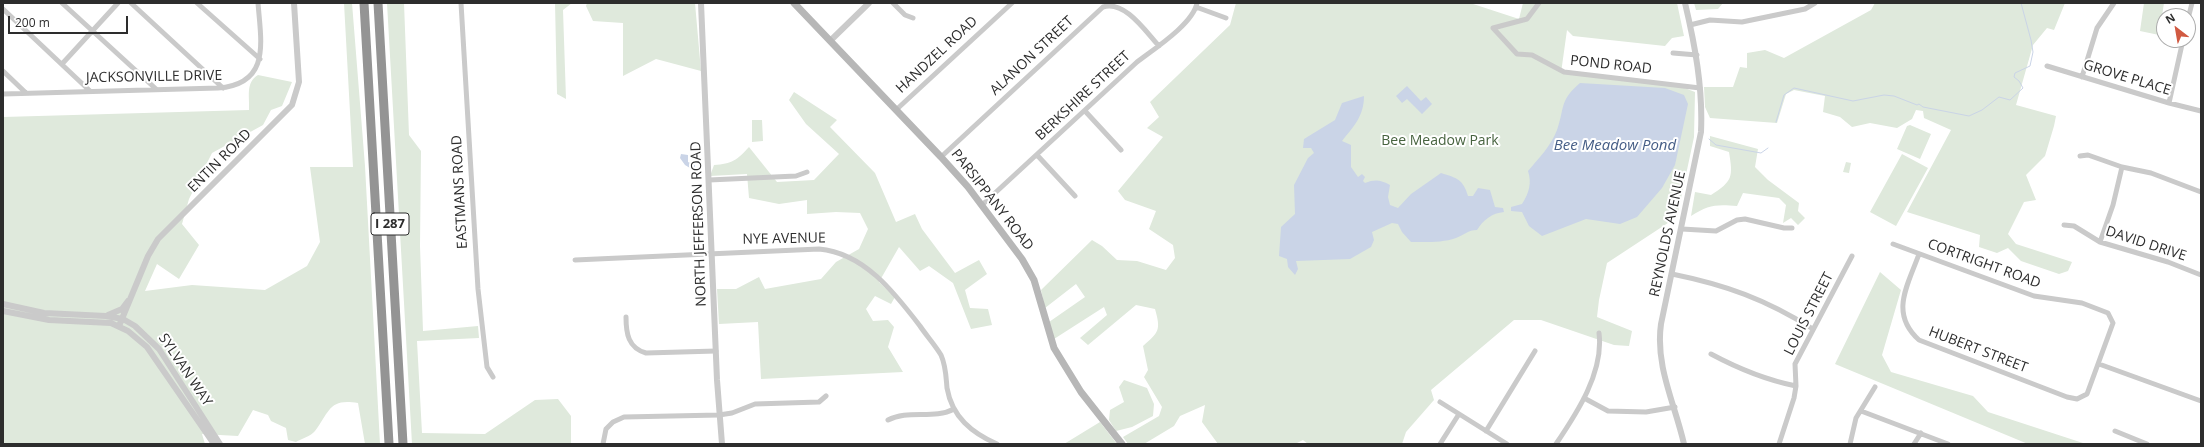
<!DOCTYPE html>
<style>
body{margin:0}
#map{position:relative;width:2204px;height:447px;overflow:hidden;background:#fff;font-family:"Open Sans",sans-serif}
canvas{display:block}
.frame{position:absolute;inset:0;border:4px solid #2d2d2d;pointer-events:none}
.north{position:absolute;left:2156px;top:8px;width:40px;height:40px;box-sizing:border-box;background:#fff;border:1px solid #ababab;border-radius:50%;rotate:329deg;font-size:11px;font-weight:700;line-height:16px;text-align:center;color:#2d2d2d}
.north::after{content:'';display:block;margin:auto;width:14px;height:18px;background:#d15a42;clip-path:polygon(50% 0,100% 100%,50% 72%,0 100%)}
.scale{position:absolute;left:8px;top:16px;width:120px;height:18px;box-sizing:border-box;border:2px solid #2d2d2d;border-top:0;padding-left:5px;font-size:12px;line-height:14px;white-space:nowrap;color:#2d2d2d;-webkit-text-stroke:3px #fff;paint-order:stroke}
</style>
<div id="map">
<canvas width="2204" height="447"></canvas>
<div class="frame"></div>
<div class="north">N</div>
<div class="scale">200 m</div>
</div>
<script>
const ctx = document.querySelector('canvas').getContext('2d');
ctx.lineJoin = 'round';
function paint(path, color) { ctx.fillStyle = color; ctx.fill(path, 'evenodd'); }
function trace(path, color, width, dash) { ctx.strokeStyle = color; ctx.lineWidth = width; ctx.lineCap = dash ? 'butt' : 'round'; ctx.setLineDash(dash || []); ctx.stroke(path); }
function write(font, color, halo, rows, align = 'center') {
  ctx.font = font + ' "Open Sans",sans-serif'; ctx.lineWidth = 4; ctx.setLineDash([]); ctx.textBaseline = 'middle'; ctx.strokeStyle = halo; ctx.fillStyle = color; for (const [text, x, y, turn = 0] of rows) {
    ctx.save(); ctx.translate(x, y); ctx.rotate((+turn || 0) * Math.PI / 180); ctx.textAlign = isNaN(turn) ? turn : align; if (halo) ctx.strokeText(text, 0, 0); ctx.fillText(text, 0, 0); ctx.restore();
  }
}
const green = new Path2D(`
 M344,3H352L365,166L380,444H365L358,403C329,398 330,411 315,431C311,436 301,439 296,442L288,440L286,428L271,421L268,415L253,410L238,436L202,434L205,444H3V117L249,110C250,97 245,83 258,75L292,82L282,106L271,110L263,125L212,153L189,199L182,224L199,245L179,279L157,264L145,291L192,285L265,290L307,266L320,242L310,167H353Z
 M387,3H404L409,135L421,151L420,246L423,331L478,326L479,338L417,341L422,433L485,434L535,400L558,399L571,416V444H412Z
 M555,3H572L563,10L566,99L557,94Z
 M587,3H695L701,71L656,59L623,76V23L593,21L586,6Z
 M1236,3H1470L1519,19L1523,3H1677L1684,36L1672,38L1665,46L1573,36L1567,30L1561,73L1682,87L1695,92L1694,137L1677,217L1607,263L1599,300L1597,317L1632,331L1629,346L1614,345L1541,320H1514L1431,390L1434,400L1406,432L1402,444H1308L1303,440L1295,444H1218L1202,422L1205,405L1180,416L1174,426L1144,444H1128L1123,437L1159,416L1162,407L1144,377L1148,370L1143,346C1159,332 1161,330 1155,309L1136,305L1088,345L1080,338L1107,315L1104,307L1054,339L1049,322L1085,297L1076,284L1045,308L1041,290L1092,240L1102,246L1117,260L1137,261L1166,270L1175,258L1173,245L1149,229L1156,211L1125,200L1118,191L1163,137L1147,128L1159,117L1150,102L1230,25Z
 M1694,3H1723L1718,9L1696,10Z
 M1875,3H2065L2054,30L2047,28L2033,45L2016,105L2056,116L2054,126L2045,156L2026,175L2036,200L2024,202L2008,234L2016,244L2072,262L2068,271L2059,274L2021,261L2008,248L1997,253L1979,247L1980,235L1907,212L1951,130L1924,118L1923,111L1916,110L1912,119L1897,128L1870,123L1852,127L1840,117L1823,112L1825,96L1794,90L1786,94L1777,123L1710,118L1705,107L1704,87H1733L1740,67L1747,68V53L1765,50L1784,58L1871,10Z
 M2144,3H2164L2159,35L2140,31Z
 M794,92L837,120L830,127L875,173L896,222L915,214L922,229L955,273L979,260L987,274L965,290L970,308L988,309L992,325L971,329L953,283L929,266L920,271L899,247L879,282L895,297L891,304L875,296L866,309L873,321L888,320L894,327L888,347L903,372L761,379L758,322L719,324L717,289H736L759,277L765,289L821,279L836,262L859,249L868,229L860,213L836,212L807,214V200L779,204L749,198L747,174L710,176L714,165C732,164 737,160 749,147L777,182L814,180L839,154L806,124L789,100Z
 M752,120H762L763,141L752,142Z
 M1910,125L1931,134L1920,159L1897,149L1907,126Z
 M1710,136L1758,149L1755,167L1768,180L1799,203L1798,211L1805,218L1798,225L1791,218L1783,223L1786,205L1779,198L1743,193L1737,206C1716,204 1708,205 1691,216L1695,192L1711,195C1733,181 1733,177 1729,152L1710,146Z
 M1902,154L1928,168L1896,226L1870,212Z
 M1846,162L1851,163L1849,173L1843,172Z
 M1880,272L1901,290L1882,355L1891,372L1973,396L1988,412L2086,444H2028L1835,364Z
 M1124,380L1147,388L1154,404L1153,416L1132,427L1116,431L1109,420L1110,410L1124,402L1119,387Z
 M1100,422L1117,444H1064Z`);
const water = new Path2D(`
 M1580,83L1665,88L1684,95L1688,104L1675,165L1662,188L1637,217L1620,224L1586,219L1542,236L1529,226L1522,212L1511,211V207L1522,204C1529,193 1532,183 1528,171C1539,158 1551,146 1557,130C1565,107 1559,101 1580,83Z
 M1407,86L1421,101L1426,97L1432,104L1422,114L1407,99L1402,103L1396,96Z
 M1364,96C1364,116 1354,126 1342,141L1351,145V167L1358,177L1362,174L1365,177L1363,181L1365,183C1375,179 1381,180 1390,185L1388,197L1390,205L1398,208L1411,194L1441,173C1457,178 1463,179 1468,196H1473L1478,188L1490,190L1495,207L1503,208L1504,212C1492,213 1483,220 1477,230C1468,230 1464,235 1456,238C1442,243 1425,242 1411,242L1402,232L1398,224L1392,223L1372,232L1374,240L1371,247L1350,259L1296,261L1298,269L1295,275L1288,267L1287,259L1279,256L1281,227L1295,214L1294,185L1308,158L1314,153L1311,148H1303L1304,139L1335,120L1342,103Z
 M681,154L688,155V162L695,165V171L685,165L680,158Z`);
const stream = new Path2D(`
 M1776,122L1784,95L1794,88L1853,101L1884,95L1894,96L1917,105L1919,104L1923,107L1969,116L1982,110L1999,97L2010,100L2023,88L2019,81L2014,77L2015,73L2030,66L2033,52L2031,40L2021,3
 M1709,139L1716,145L1761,153L1768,148`);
const minor = new Path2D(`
 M62,3L156,89
 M131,3L223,88
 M197,3L260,59
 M461,3L478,289L487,367L493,377
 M893,3L905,15L913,18
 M1539,3L1527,19L1493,28L1517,54L1532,55L1564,72L1700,88
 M1196,7L1226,18
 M3,9L90,91
 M2188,19L2192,3
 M1690,25L1710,20L1742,22L1805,9L1815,3
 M1673,53L1697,55
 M62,64L118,3
 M2047,66L2169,103L2201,111
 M3,71L26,93
 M2082,77L2097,28L2114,3
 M3,94L218,88C271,84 261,42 258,3
 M2169,103L2183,40
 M897,109L1012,3
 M1085,111L1121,150
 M1037,155L1075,196
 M2080,156L2088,155L2122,167L2113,205L2100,242
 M941,157L1103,7C1125,0 1146,32 1159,46
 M2122,167L2151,173L2201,192
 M709,180L796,176L807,172
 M982,205L1137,62C1154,49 1193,24 1197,3
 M2064,225L2074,226L2100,242L2168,262L2201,275
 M1682,229L1716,231L1737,220L1745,219L1784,228H1792
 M1893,244L2034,296L2082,303L2108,313L2113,323L2087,394L2077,399L2067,397L1919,340C1889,313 1908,285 1919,254
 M575,260L819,249C864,253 894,292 920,326C926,335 935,345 941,355C946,366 946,377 947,388C952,417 972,433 997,444
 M1672,274C1726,285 1765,299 1813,329
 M626,317C626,333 628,348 646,353L716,351
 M1711,354C1739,369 1766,380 1796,386
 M2099,364L2201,401
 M1584,398L1608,411L1646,412L1675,407
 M1440,402L1507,444
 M1861,411L1948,444
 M888,420C908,409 934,420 954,409
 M1486,431L1535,351
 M2115,431L2147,444
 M603,444L606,429L613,422L624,417L719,415L732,413L755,404L819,402L826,396
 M1440,444L1459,414
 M1556,444C1577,413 1604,372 1599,333
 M1779,444L1794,398L1796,386L1795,364L1852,256
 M1850,444L1856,418L1875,387
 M1914,444L1921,433`);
const tertiary = new Path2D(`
 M701,3L717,380L722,444
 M830,41L869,3
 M3,304L44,313L106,316L123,319L135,326L159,349L220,444
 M3,311L49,320L111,323L128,331L147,347L214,444
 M108,315L122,309L128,301
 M119,326L148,256L158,239L292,105L299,82L294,3
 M1684,444C1675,404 1655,366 1661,324L1701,132C1703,88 1695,45 1685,3`);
const secondary = new Path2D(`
 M794,3L941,157L968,187L1022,259L1034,280L1054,348L1081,392L1122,444`);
const motorway = new Path2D(`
 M364,3L389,444
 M378,3L403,444`);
const shields = [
 [390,224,38]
];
const shieldNames = [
 ["I 287",390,224]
];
const streetNames = [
 ["HANDZEL ROAD",937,55,-43],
 ["ALANON STREET",1032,56,-43],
 ["POND ROAD",1611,65,6],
 ["JACKSONVILLE DRIVE",154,77,-1],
 ["GROVE PLACE",2127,78,17],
 ["BERKSHIRE STREET",1083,96,-43],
 ["ENTIN ROAD",220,161,-45],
 ["EASTMANS ROAD",460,192,-93],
 ["PARSIPPANY ROAD",992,200,52],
 ["NORTH JEFFERSON ROAD",699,224,-92],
 ["REYNOLDS AVENUE",1668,234,-78],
 ["NYE AVENUE",784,239,-1],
 ["DAVID DRIVE",2146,244,18],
 ["CORTRIGHT ROAD",1984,264,20],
 ["LOUIS STREET",1809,314,-63],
 ["HUBERT STREET",1978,350,21],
 ["SYLVAN WAY",185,370,56]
];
const parkNames = [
 ["Bee Meadow Park",1440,141]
];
const waterNames = [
 ["Bee Meadow Pond",1615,146]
];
paint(green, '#dfe9dc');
paint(water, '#cad4e7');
trace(stream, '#cad4e7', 1);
trace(minor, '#cacaca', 5);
trace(tertiary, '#cacaca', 6);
trace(secondary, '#b7b7b7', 7);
trace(motorway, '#949494', 9);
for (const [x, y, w] of shields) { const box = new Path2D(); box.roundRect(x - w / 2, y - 11, w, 22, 3); ctx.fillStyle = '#fff'; ctx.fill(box); trace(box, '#2d2d2d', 1); }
write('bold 13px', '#2d2d2d', null, shieldNames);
write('14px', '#2d2d2d', '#fff', streetNames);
write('14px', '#47633f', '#fff', parkNames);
write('italic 15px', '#445c85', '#fff', waterNames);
</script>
